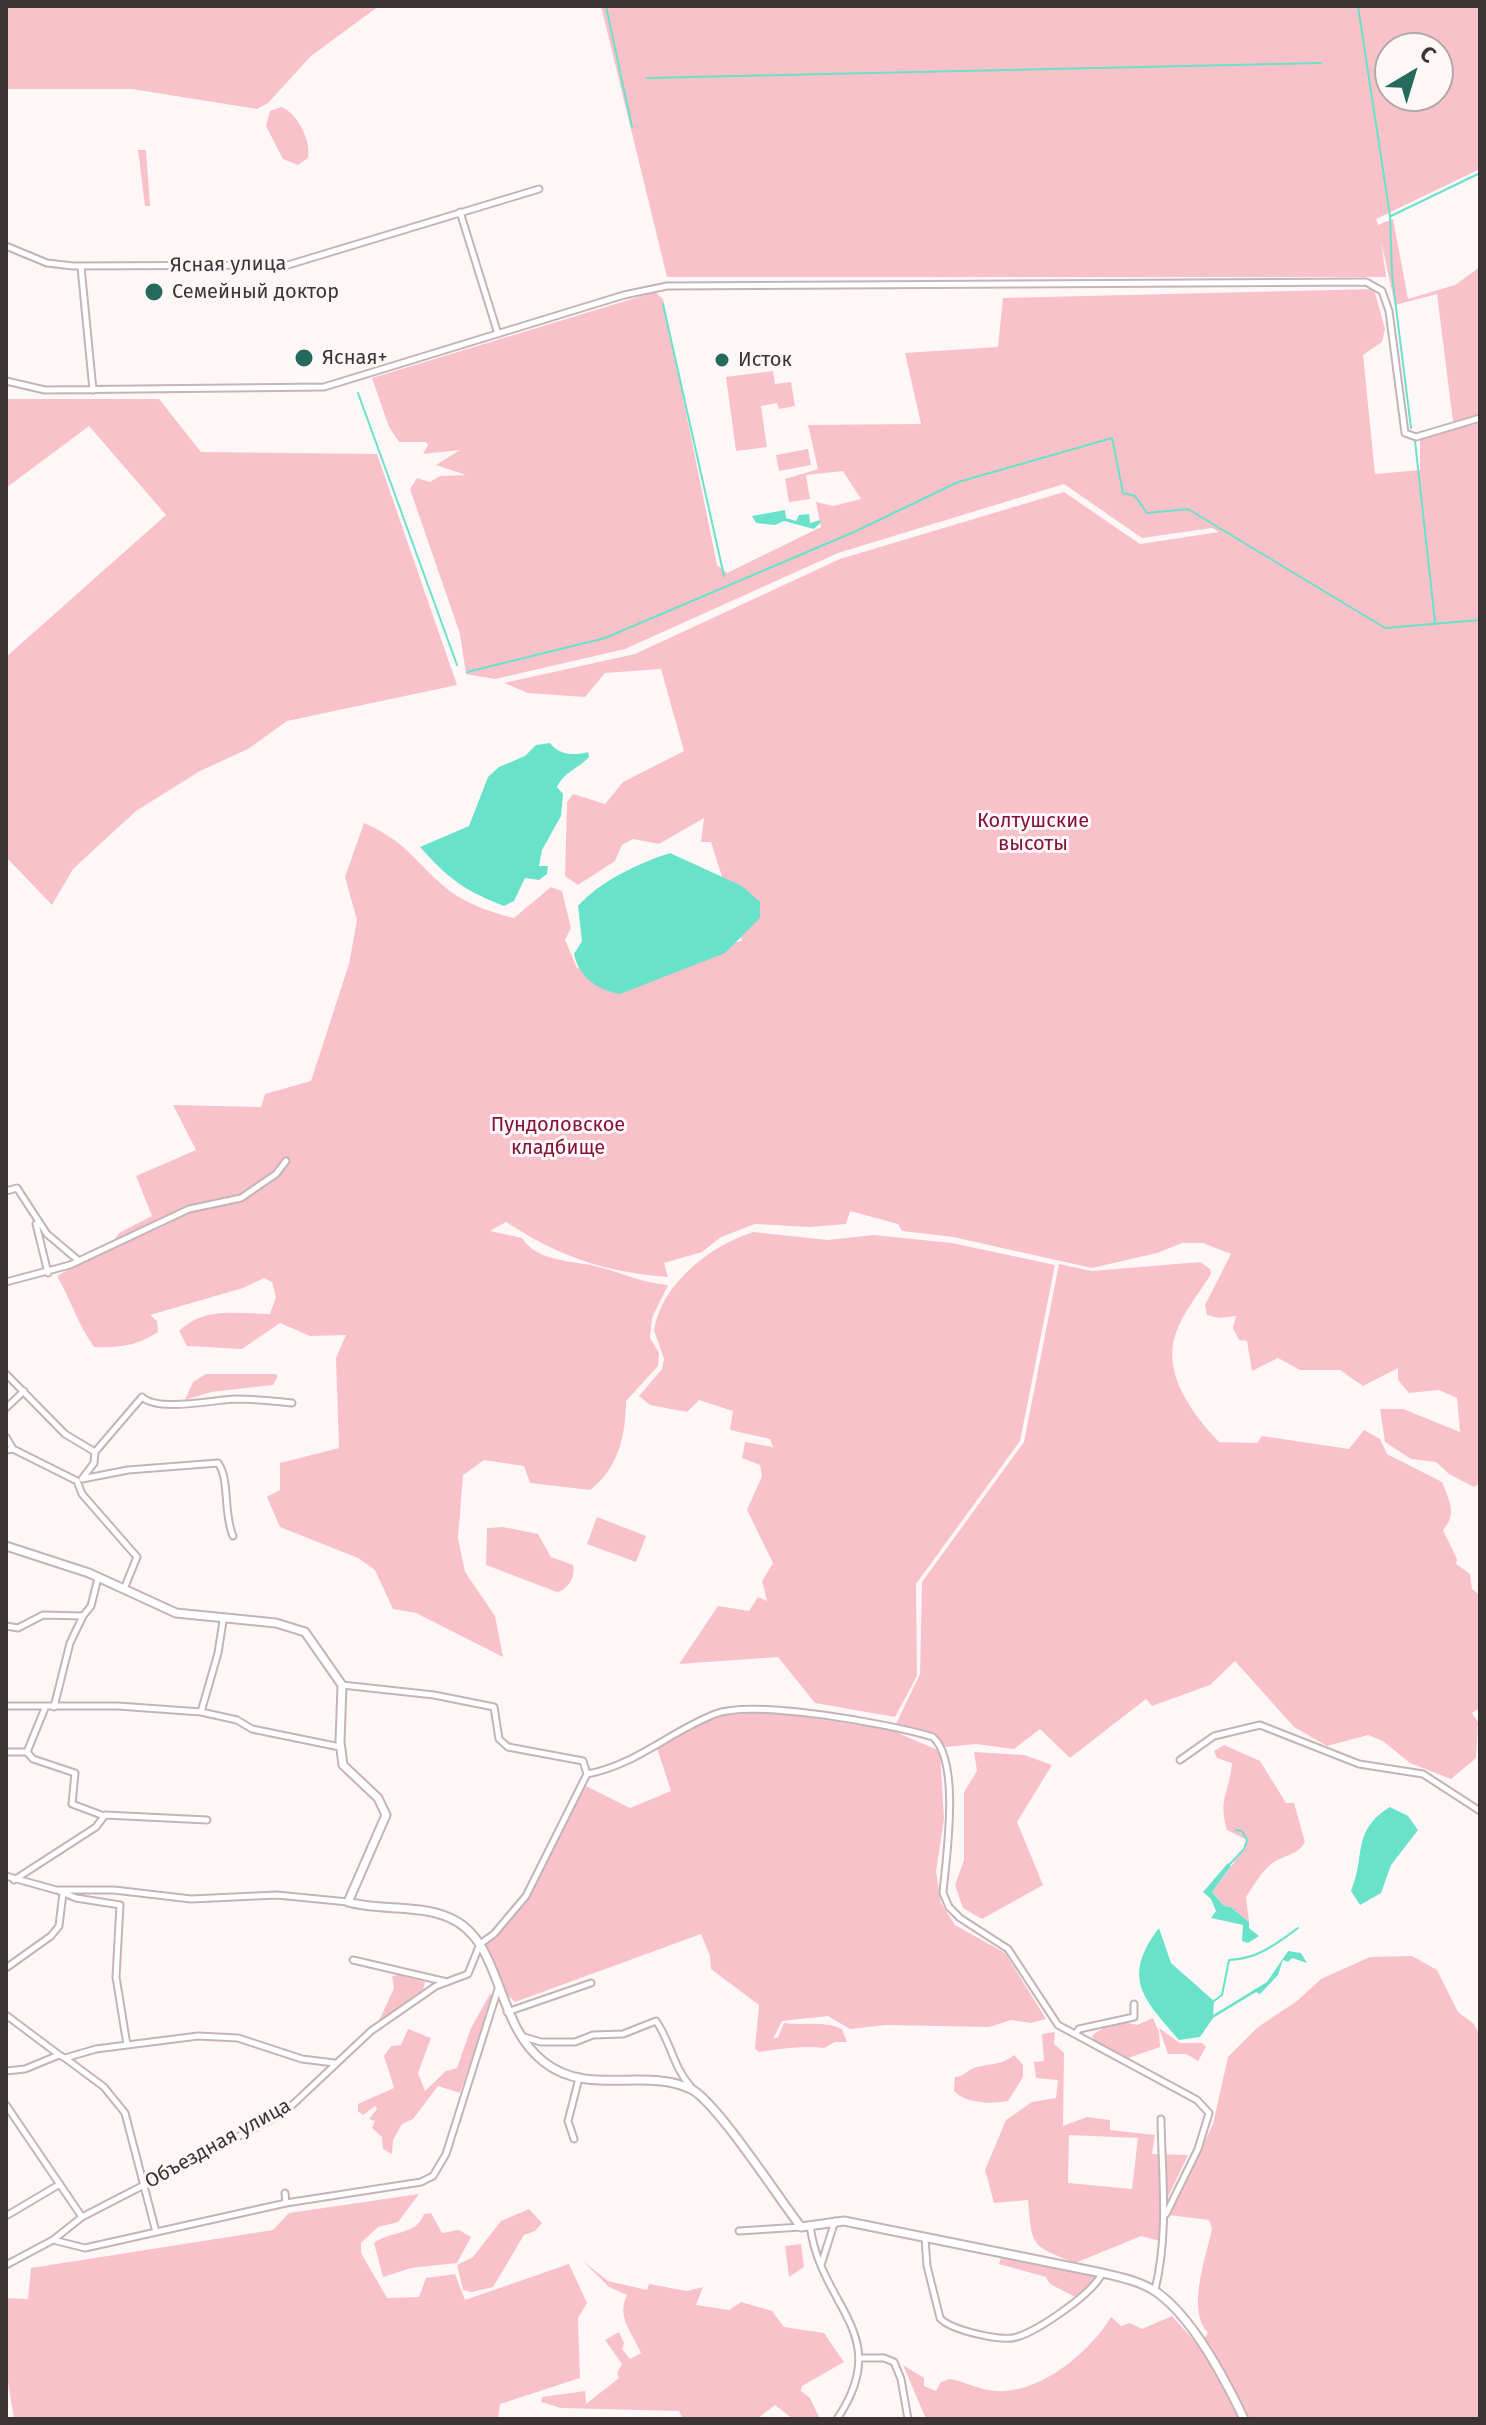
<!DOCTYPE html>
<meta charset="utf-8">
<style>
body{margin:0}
#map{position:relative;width:1486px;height:2425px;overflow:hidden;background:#fef7f8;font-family:"Fira Sans",sans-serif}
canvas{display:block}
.frame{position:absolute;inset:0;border:8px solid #3a3435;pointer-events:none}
.north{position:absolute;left:1374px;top:32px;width:80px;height:80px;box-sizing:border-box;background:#fef7f8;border:2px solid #b0a9aa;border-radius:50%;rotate:38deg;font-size:22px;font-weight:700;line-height:32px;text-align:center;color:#3a3435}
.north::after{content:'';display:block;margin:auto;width:28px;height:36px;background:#256a5d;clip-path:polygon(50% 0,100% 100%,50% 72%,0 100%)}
</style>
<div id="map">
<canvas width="1486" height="2425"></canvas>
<div class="frame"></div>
<div class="north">С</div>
</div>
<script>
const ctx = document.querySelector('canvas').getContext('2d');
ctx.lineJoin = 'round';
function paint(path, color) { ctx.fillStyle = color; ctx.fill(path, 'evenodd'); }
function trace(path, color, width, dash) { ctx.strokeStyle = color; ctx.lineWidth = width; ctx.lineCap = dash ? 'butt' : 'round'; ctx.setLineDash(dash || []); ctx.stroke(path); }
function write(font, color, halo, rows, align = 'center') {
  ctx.font = font + ' "Fira Sans",sans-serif'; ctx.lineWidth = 6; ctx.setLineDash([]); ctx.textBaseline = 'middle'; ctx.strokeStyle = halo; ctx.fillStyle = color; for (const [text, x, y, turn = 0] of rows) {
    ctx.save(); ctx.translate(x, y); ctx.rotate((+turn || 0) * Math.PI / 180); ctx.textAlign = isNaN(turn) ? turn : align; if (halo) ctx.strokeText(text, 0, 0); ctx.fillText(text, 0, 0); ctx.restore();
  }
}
const green = new Path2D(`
 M6,6H379L311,56L268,103L257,109L132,89H6Z
 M601,6H1480V169L1376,219L1378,225L1393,219L1408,299L1455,285L1480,267V414L1453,422L1437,294L1395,305L1381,241L1386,277H667ZM1438,48V96H1390V48Z
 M281,107C297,112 312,142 308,158L298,165L283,159L266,126L270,111Z
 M138,150H146L150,206H145Z
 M1374,289L1385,329L1382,342L1363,355L1375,474L1420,470V437L1480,423V1483L1474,1487L1449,1474L1436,1462L1411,1459L1385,1442L1380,1409H1403L1460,1432L1457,1398L1439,1390L1409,1393L1398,1380V1368L1363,1386L1340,1370H1300L1278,1358L1252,1371L1247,1341L1239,1340L1233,1328L1236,1316L1219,1318L1207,1315L1205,1305L1231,1254L1203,1243H1182L1157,1253L1092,1268L953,1237L902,1231L898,1224L850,1211L846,1224L810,1227L755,1224L721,1237L702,1252L664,1263L668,1277C604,1272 560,1257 506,1222L490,1231L522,1238C536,1261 572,1261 595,1266C620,1272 642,1283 668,1285L652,1318L650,1338L659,1353L658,1366L626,1401C626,1435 618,1469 590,1490L530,1483L524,1466L484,1460L463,1475L458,1538L465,1572L495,1616L503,1657L416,1613L393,1609L375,1570L358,1558L280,1527L267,1497L280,1490V1463L339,1448L336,1358L346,1335L310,1336L280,1323L242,1349L187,1346L179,1331C205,1306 237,1314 270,1314L276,1297L272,1282L264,1278L243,1288L150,1315L157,1321L158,1332C137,1346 118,1348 94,1347C78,1325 71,1300 57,1276L111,1245L119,1233L152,1216L136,1176L196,1150L173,1105L261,1107L265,1094L311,1081L349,964L357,920L345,877L364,823C407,842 413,860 446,888C464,903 492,913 514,918L551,887L562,891L571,928L565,940L577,968L742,941L711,842H701L704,818L659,844L633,839L622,845L615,861L578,885L565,876L567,802L573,794L605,804L623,782L684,751L661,669L605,673L585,697L528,693L504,683L635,654L840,559L1064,492L1140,544L1219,532L1212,528L1142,538L1064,484L838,553L625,649L495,679L466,674L460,634L410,489L417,478L430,482L440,476L466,475L436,465L460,450L423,454L428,445L426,442H399L389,427L372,378L655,292L663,299L717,565L727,573L821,527L816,502L833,506L861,499L843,471L806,475L810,499L789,502L785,479L818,469L808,425L921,424L905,353L998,347L1003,298Z
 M773,371L775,384L791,382L795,406L779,409L777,403L761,406L767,447L736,451L726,377Z
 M6,399H159L201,452L377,454L457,685L287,721L248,749L200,771L136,811L73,869L52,905L6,857V657L166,515L89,426L6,488Z
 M808,449L811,465L779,471L776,455Z
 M753,1232L828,1240L873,1235L952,1243L1055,1265L1020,1441L916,1584L917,1676L895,1717L815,1703L778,1657L679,1664L718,1606L749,1611L758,1597L767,1601L762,1581L773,1563L747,1510L762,1476L760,1465L742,1458L745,1442L773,1447L770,1439L730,1430L733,1411L699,1400L687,1412L650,1405L639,1396L662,1369L664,1359L654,1330C662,1283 710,1246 753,1232Z
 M1200,1262L1210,1269L1211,1274C1198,1295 1177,1320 1173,1344C1167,1381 1196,1418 1219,1442L1257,1443L1262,1436L1349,1449L1364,1430L1380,1439L1387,1454L1442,1482C1449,1500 1458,1514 1443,1530L1457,1559L1456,1564L1470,1574L1472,1589L1480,1595V1708L1472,1713L1478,1722L1476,1758L1451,1779L1410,1763L1383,1741L1368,1735L1327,1746L1294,1727L1235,1661L1210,1685L1152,1706L1146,1699L1070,1758L1040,1729L1014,1749L976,1744L946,1747L931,1736L895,1726L920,1674L922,1582L1024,1442L1059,1264L1092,1271Z
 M206,1374H275L278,1376L273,1385L211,1392L185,1400L193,1382Z
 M597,1517L646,1536L636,1562L587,1544Z
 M503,1527L538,1534L551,1557L573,1565C576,1576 568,1590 557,1592L486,1565L487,1528Z
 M772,1712L891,1730L940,1751L944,1819L936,1871L941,1903L955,1925L1005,1953L1046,2019L1031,2023L1011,2020L989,2027L886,2025L850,2029L828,2016L782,2021L773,2039L778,2037L784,2023C803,2026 822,2020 842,2029L847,2042H835L824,2048C803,2045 778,2049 759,2052L755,2049L759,2005L711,1969L710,1956L701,1934L515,2002L503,1991L484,1944C529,1913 559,1834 586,1786L630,1808L671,1791L657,1748L716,1716Z
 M1224,1745L1260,1761L1286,1803H1294L1305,1842C1297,1857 1282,1854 1269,1866C1260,1874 1253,1887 1246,1897L1249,1922L1231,1907L1224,1906L1212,1892L1244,1849L1247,1840L1227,1830C1218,1798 1229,1794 1232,1763L1217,1758L1214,1751Z
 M974,1752L1024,1755L1052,1765L1017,1822L1043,1885L982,1919L963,1908L955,1885L964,1860V1792L977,1771Z
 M1412,1956L1437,1970L1458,2012L1474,2024L1480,2036V2419H1247L1230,2383L1225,2381L1239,2419H926L903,2365L924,2378V2386L936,2391L941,2382L949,2379C965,2381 978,2390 996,2391C1040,2394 1090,2352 1111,2317L1121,2326L1130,2323L1142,2329L1172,2316L1220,2370L1221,2379L1229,2381L1204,2339L1208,2333C1186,2310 1206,2258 1212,2229L1209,2220L1169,2215L1213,2124L1228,2057L1258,2027L1297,2001L1321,1979L1370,1957Z
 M399,1975L425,1982L423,1990L379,2021L394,1988L392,1976Z
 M490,1994L494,1996L460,2093L438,2086L413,2119L402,2124L393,2140L392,2154L383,2149L382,2137L372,2128L375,2121L369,2119L377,2109L375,2106L363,2115L358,2111V2104L394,2088L384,2056L391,2046L401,2045L408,2029L431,2038L418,2073L425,2091L446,2071L457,2068L471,2028Z
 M1153,2018L1159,2032L1160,2047L1128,2058L1095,2042L1092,2036C1102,2026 1124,2020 1137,2025Z
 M1159,2028L1180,2043H1202L1206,2047L1198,2061L1186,2054H1168Z
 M1055,2032L1054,2044L1064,2053L1063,2126L1087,2117L1110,2120V2130L1155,2135L1152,2154L1188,2155L1161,2212L1164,2242L1141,2236L1075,2263C1031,2245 1032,2248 1028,2200L994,2203L985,2170L1006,2120L1032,2102L1056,2098L1058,2080L1036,2078L1034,2062L1044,2061L1042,2034ZM1069,2135L1138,2138L1132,2189L1068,2183Z
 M1014,2055L1023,2065V2077L1008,2101C991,2104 966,2104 954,2091L955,2077C965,2076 966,2071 974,2068C988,2063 1001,2066 1014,2055Z
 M419,2194L398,2222L378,2227L361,2243V2253L387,2298L419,2297L426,2278L455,2274L465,2300L569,2264L587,2303L578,2318L580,2378L500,2404L498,2419H14L6,2370V2298L28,2299L31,2268L273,2230L289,2213Z
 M529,2209L542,2223L535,2231L524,2235L493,2287L472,2292L463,2290L457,2265L473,2257L501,2221Z
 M431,2213L442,2233L459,2230L471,2237L457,2263L411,2268L383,2277L374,2243C391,2230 416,2236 424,2214Z
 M801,2244L804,2267L789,2277L785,2246Z
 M1001,2257L1099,2277L1077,2298L1050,2284L1046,2277L999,2264Z
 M583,2261L608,2281L647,2290L649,2284L687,2291L703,2287L696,2305L729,2310L741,2302L772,2311L784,2327L824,2333L844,2362L802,2386L801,2391L810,2398L820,2419H793L775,2405L757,2419H683L679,2411L561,2408L541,2402L542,2397L585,2391L586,2404L619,2378L617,2373L622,2364L605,2340L619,2332L624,2343L622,2349L630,2359L641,2353C632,2331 616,2318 627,2295L609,2287Z`);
const water = new Path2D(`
 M785,510L786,518L796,521L799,515L809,514L810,523L820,520V523L814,529L784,521L775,525L756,523L752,516Z
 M550,743C558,755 575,756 588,752L589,757C578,769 564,772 557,787L563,794L561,816L542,850L539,866H548L547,874L539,880L525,878L514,901L504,906C463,890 449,879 420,847L469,826L488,777L499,767L525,756L536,745Z
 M670,853L742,886L760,902V918L725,953L620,994C598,990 579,978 574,954L582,941L578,906C600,881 639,863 670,853Z
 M1390,1807L1408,1816L1418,1830L1391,1865L1381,1893L1360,1905L1351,1891C1366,1856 1351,1831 1390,1807Z
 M1228,1863L1231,1866L1212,1892L1224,1906L1231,1907L1249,1922V1928L1259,1936L1248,1943L1242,1941L1243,1925L1211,1918L1216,1911L1211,1899L1203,1892Z
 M1159,1928L1171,1963L1214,2001L1213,2015L1267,1982L1288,1951L1301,1953L1307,1963L1292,1958L1288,1962L1283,1960L1278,1975L1260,1994L1256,1992L1213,2018L1200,2037L1179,2040C1145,2000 1120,1979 1159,1928Z`);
const stream = new Path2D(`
 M606,6L632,127
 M1358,6L1390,216L1392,275L1411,428
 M647,78L1321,63
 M1391,216L1480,173
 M663,304L724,576
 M358,393L457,665
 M1415,441L1435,622
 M467,672L605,638L854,532L958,482L1112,438L1123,493L1135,496L1147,513L1188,509L1385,628L1480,620
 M1230,1864L1244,1849L1247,1840L1242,1831L1236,1830
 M1214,2001L1222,1995L1229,1960C1258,1959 1276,1944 1298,1928`);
const street = new Path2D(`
 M460,212L498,334
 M6,246L47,263L73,266L288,265L539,189
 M81,267L93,390
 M6,381L45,390L324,387L624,295L667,286L1366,282L1382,291L1389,311L1405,433L1416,437L1480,418
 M6,1191L17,1188L47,1234L79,1261
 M36,1224L48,1273
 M6,1282L70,1265L189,1209L241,1198L276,1174L286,1161
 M6,1374L65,1434L95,1452L94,1463L82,1479
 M6,1408L24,1391
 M6,1437L13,1449
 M6,1450L13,1449L77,1481L82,1494L137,1557L124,1589
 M95,1452L142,1397C158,1412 212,1400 235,1399C254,1399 273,1401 292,1403
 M82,1479L128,1470L218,1463C230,1479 223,1513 233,1536
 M6,1626L18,1628L43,1615L83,1616L91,1606L98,1578
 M6,1706H118L201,1712L237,1720L252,1729L340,1747
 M54,1707L70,1643L83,1616
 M45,1708L27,1752L33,1759L75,1773L72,1804L104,1816
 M201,1712L218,1653L223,1621
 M6,1752H27
 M1180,1760L1214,1736L1260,1725L1359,1764L1423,1774L1480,1811
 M587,1774C634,1766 671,1731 715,1714C754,1699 891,1724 933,1737C961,1763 946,1857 943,1893L949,1907L960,1918L1008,1949L1058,2025L1197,2100L1209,2113L1198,2149L1166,2214
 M6,1876L56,1890H114L191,1899L277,1895L348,1902
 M14,1880L96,1827L105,1815L207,1820
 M57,1890L76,1898L120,1905L116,1977L127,2045
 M353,1960L447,1982
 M6,1968L51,1936L59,1926L63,1893
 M507,2012L591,1983
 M6,2015L58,2054
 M1075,2034L1079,2029L1134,2017V2004
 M524,2037L541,2042H575L593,2035L623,2034L656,2021C671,2042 673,2067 691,2087
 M65,2058L104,2087L125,2113L156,2232
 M6,2071L25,2069L59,2055L65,2058L96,2049L198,2036L238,2038L302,2059L334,2063
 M6,2105L82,2217
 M574,2139L568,2121L579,2078
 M285,2193L286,2203L421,2182L433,2176L446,2154L498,1989
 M6,2216L60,2184
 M810,2225C820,2308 895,2333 837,2419
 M739,2231L801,2227
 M925,2238L927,2266L940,2318C950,2330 1002,2342 1017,2337C1039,2330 1094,2293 1102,2273
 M53,2240L85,2248L286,2203
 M6,2265L53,2240L82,2217L272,2119L288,2109L371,2031L436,1986L468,1974L480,1944L494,1934L526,1896L587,1774L583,1761L508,1747L499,1739L494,1707L434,1695L342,1685
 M821,2265L835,2221
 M1155,2290C1169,2232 1162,2178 1161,2119
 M862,2358H884L894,2362L901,2379L908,2419`);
const secondary = new Path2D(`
 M6,1546L89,1573L176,1613L276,1623L305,1632L342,1685L340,1742L343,1765L378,1798L386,1815L348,1902C380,1911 419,1904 450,1918C503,1941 494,2023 544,2062C588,2097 644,2067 691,2089C717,2102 779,2199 801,2227L844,2221L1102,2273C1120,2277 1139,2281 1155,2291C1192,2316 1225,2379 1244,2419`);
const markers = [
 [154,292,10,"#256a5d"],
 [304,358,10,"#256a5d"],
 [722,360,8,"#256a5d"]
];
const streetNames = [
 ["Ясная улица",228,265,-1],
 ["Объездная улица",218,2144,-29]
];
const poiNames = [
 ["Семейный доктор",172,292],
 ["Ясная+",322,358],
 ["Исток",738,360]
];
const parkNames = [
 ["Колтушские",1033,821],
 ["высоты",1033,844],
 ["Пундоловское",558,1125],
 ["кладбище",558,1148]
];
paint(green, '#f9c2ca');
paint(water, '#69e2ca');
trace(stream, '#69e2ca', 2);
trace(street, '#c4b4b6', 9);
trace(secondary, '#c4b4b6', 11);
trace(street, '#fff', 5);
trace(secondary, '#fff', 7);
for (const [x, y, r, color] of markers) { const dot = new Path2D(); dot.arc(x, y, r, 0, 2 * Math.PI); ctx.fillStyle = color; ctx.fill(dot); trace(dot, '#fef7f8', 3); }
write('20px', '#3a3435', '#fef7f8', streetNames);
write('20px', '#3a3435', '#fef7f8', poiNames, 'left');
write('20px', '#821338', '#fef7f8', parkNames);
</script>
